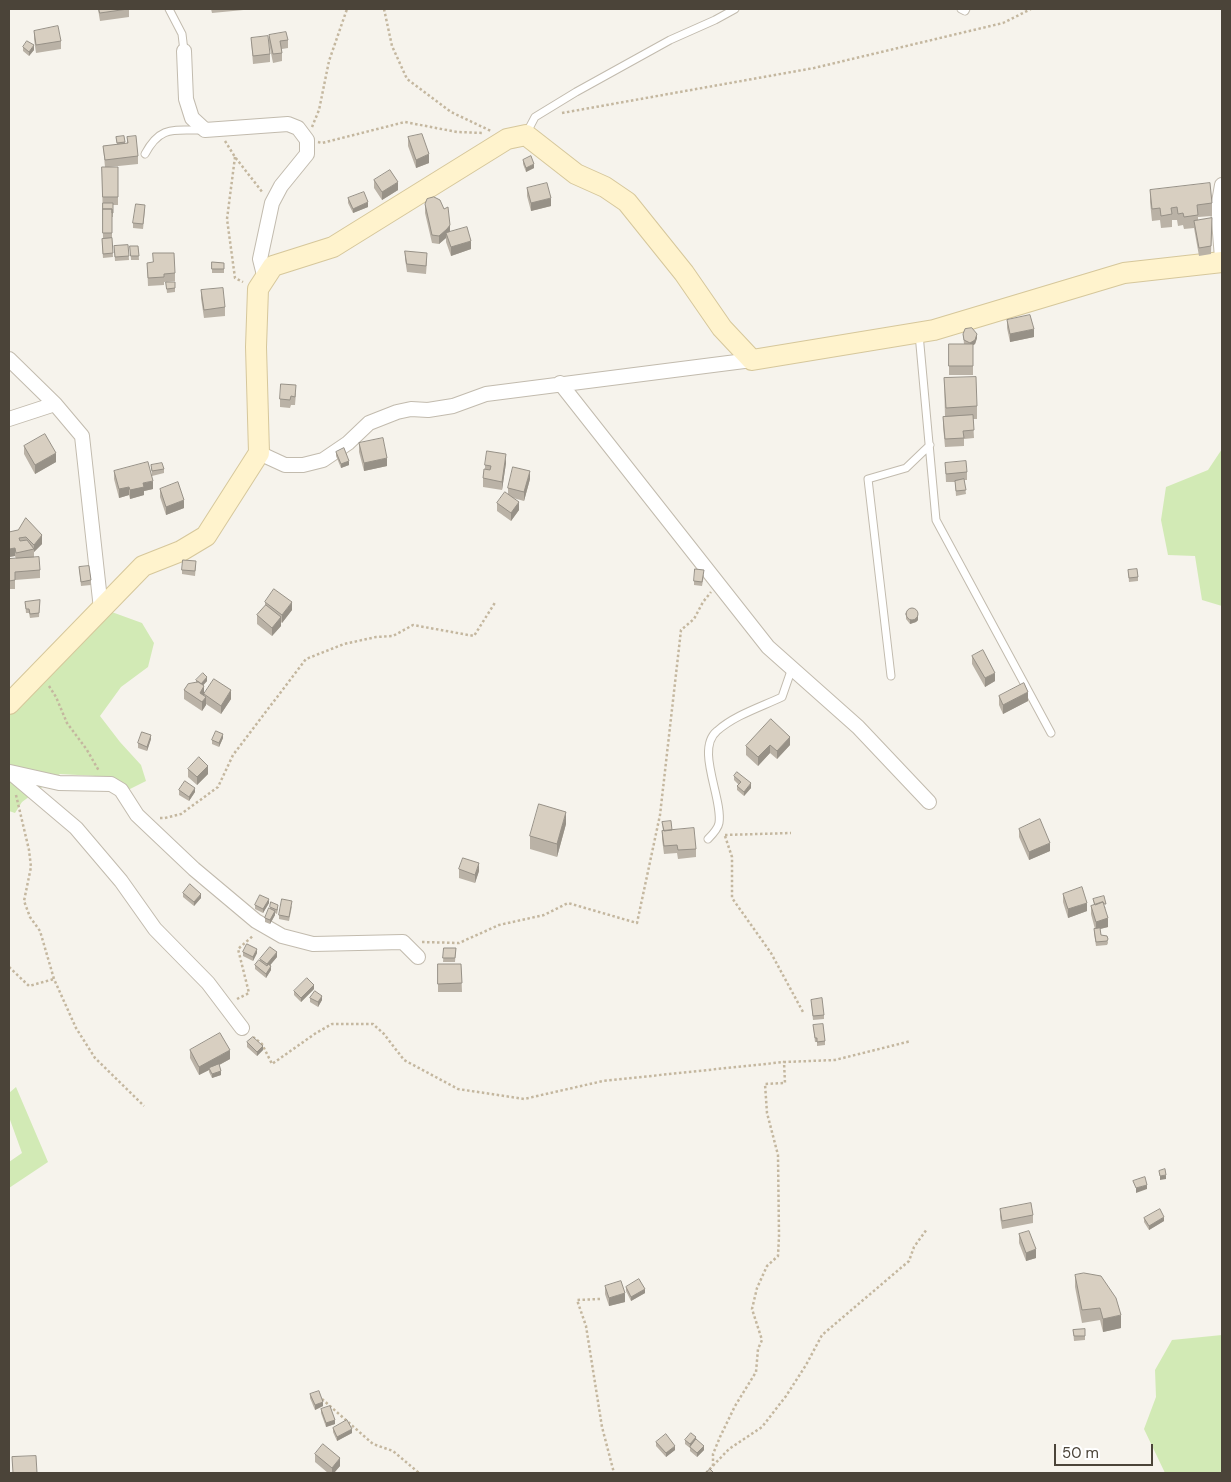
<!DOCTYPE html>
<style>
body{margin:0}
#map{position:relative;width:1231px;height:1482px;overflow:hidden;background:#f6f3ec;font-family:"DM Sans",sans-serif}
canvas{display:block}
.frame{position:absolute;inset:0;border:10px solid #4b4439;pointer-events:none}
.scale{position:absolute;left:1054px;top:1444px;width:99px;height:22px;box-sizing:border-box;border:2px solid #4b4439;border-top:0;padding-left:6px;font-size:15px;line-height:18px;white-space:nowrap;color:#4b4439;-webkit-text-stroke:4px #fff;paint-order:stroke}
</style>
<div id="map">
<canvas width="1231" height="1482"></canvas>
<div class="frame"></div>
<div class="scale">50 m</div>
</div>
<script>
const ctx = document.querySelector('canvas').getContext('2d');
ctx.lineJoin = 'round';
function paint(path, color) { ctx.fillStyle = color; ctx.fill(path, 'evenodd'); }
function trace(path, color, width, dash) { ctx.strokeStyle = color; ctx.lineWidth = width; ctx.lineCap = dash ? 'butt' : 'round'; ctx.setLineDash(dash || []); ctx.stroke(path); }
const green = new Path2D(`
 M1222,449V606L1202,600L1195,556L1168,555L1161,520L1166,487L1208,470Z
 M109,611L142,623L154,643L148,667L121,687L100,716L120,742L141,765L146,781L128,790L96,776L60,774L22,802L15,813L9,811V715L31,689Z
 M16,1087L48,1162L9,1188V1162L22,1153L9,1117V1093Z
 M1222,1335V1473H1165L1144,1429L1156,1397L1155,1370L1172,1340Z`);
const path = new Path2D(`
 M384,9L392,46L407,79L451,112L491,131
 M562,113L814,68L1003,23L1031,9
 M312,127L319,110L329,61L347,9
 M225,141L235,157L263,193
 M318,142L322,143L405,122L457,132L484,133
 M235,157L227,219L235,278L243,282
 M49,686L56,697L67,723L87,750L99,771
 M16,795L29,850L31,867L24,901L30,917L40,931L54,979L76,1028L95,1058L144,1106
 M160,818H165L181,814L218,787L233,755L306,659L344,644L376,637L393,636L413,625L474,636L496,601
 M725,835L791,833
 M725,836L732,857V898L771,953L803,1012
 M422,942L459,943L499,925L544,915L568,903L637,923L660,815L681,630L694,619L703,602L711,592
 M9,967L29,986L54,979
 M237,999L249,993L238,949L254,935
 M253,1037L262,1044L272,1064L316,1033L332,1024H373L384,1034L404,1060L458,1089L524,1099L603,1081L784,1062
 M600,1299L577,1300L586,1326L602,1427L614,1473
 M322,1399L373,1444L393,1451L419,1473
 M713,1466V1454L720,1437L735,1406L756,1372L758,1349L762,1340L752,1309L757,1288L767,1266L778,1256L779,1236L778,1155L767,1113L765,1084L785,1083L784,1062L835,1060L911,1041
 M706,1473L729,1449L762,1427L786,1396L806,1365L822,1335L909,1261L914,1247L927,1229`);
const lane = new Path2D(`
 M169,9L182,34L184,51
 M961,9L965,11L966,9
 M526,134L535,117L576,92L670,40L715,20L735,9
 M145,154C161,124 175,131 205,130
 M919,334L936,520L1051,733
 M891,676L868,479L906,468L930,445
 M708,839C712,835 718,829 719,823C723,798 695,749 717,731C735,715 761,707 782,697L792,668`);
const street = new Path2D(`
 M184,51L186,99L192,118L205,130L288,124L298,128L307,140V154L281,186L272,203L260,259L265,279
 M1222,185L1218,208L1222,258
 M9,359L55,404L82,436L101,609
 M560,383L768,647L858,727L929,802
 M9,419L55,404
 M259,453L285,465H303L323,460L348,443L369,423L397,412L411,409L428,410L453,406L486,394L752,360
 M10,772L59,783L111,784L121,790L137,815L194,869L256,921L282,936L313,944L403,942L418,957
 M11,773L76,828L121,881L155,929L208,983L242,1028`);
const secondary = new Path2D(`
 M9,704L143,566L181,551L206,536L259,453L256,347L258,289L273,266L333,247L507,139L526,135L576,174L605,187L627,202L684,273L722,328L752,360L934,330L1124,273L1222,262`);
const wall = new Path2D(`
 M98,9H129V17L100,21Z
 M211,9H254L212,13Z
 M34,31L61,41V49L36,53L34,39Z
 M269,35L288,40V48L282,49V61L273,63L269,43Z
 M251,38L270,54V62L253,64Z
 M23,47L34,50L29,56L23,51Z
 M116,137L125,142V144H127V137L138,156V164L109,167H118V205H113V217H112V241L113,257L103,258L102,243V239H103L102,167H105L103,146L117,145Z
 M408,137L429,163L416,168L408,146Z
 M523,160L534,168L526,172L523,164Z
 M374,180L398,190L382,200L374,188Z
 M527,188L551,206L531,211L527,196Z
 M1150,190L1212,203V216L1198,217V220L1212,218L1211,254L1199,256L1194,228L1184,229L1183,225L1178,226L1177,220H1172V227L1161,228L1160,220L1152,221L1150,202Z
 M348,198L368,207L353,213L348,203Z
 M425,204L450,232L471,249L451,256L446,242V238L439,244L432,243L425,213Z
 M145,209L143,229L133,228V223Z
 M128,245L129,260L115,261L114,246Z
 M130,246H138L139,260H131Z
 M405,251L427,261L426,274L407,272L405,259Z
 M212,262L224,263V273H212Z
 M147,263L175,273V281L164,282V285L148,286Z
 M166,282H175V292L167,293Z
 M201,290L225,307V316L204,318L201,298Z
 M1007,320L1034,337L1010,342L1007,328Z
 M963,334L977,338L975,344L973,345V375H949V344H964Z
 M944,378L977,406V419H973L974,438L964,439V446L945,447L943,426V417H945Z
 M296,393L295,405H291L290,408L280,407V399Z
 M359,443L387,466L364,471L359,452Z
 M24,446L56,462L35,474L24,454Z
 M336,452L349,465L341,468L336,456Z
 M506,463L502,490L483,487V478L485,469V465Z
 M945,463L967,472V480H964L966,494L956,496L955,482H946Z
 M151,465L164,469V473L152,476Z
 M114,471L153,489L144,491V495L130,499L129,495L119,498L114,479Z
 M530,479L524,501L513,498L519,510L511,521L497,511V503L508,494V488Z
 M160,489L184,508L166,515L160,497Z
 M18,530L42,544L34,552V557L40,570V578L15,580V589H9V559H16L15,556L9,557Z
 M196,565L195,576L182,574V570Z
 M79,567L91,580V585L81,586Z
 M1128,570L1138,577V581L1129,582Z
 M704,575L702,586L694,585V581Z
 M40,600L39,617L30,618L29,613H26L25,602Z
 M265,602L292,610L282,623L281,622V626L272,636L257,624V615L265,606Z
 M906,612L918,620L916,622L910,624L906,619Z
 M972,656L995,681L985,687L972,664Z
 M196,680L207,681L203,685L204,693L231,699L221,714L206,704V705L202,711L184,699V690L196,683Z
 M999,696L1028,701L1003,714L999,705Z
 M771,719L790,745L777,759L770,753L758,766L746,755V746Z
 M223,738L219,747L212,744V740Z
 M151,739L147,751L138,748V743Z
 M188,769L208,774L197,785L188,777Z
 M734,776L751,788L744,796L737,790V786L739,785L734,780Z
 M179,790L195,792L189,801L179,795Z
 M662,822L696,849V857L678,859L677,853L664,854L662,839V831H663Z
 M566,824L557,857L530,849V836Z
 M1019,829L1050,851L1029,860L1019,837Z
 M459,869L479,871L475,883L459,878Z
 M183,893L201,898L194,906L183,897Z
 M1063,894L1087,911L1068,918L1063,902Z
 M1093,899L1106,908H1105L1108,927L1100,929L1101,935L1107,936L1108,943L1107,945L1096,946L1094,933V929H1095L1091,914V906L1094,905Z
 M269,903L263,913L255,909V905Z
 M292,906L289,921L279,919V915Z
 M270,907L278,909L277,914L275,913V915L270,924L265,922V918L270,909Z
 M444,948H456L455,962H443Z
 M243,952L257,953L253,961L243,956Z
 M277,957L270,965L271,970L266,978L255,969V965L260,961V959Z
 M438,964H461L462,992H438Z
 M314,989L301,1002L294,995V991Z
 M310,998L322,1000L318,1007L310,1002Z
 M811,1000L824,1015V1019L813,1020Z
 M813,1025L825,1041V1045L817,1046V1042H815Z
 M247,1042L263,1050L257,1056L247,1047Z
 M190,1050L230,1059L219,1065L221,1075L212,1078L209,1072V1070L199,1075L190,1058Z
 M1000,1209L1033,1215V1223L1002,1229L1000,1217Z
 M1144,1218L1164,1221L1149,1230L1144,1222Z
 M1019,1234L1036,1258L1026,1261L1019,1243Z
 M1075,1275L1121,1328L1103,1332L1100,1320L1082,1323L1075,1287Z
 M605,1286L625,1302L609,1306L605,1294Z
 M626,1287L645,1293L631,1301L626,1291Z
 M1085,1329V1340L1074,1341L1073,1330Z
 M310,1394L323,1406L315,1410L310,1398Z
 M321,1409L335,1424L326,1427L321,1413Z
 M333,1428L352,1433L337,1441L333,1432Z
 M685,1440L704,1450L697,1457L690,1451V1448L685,1444Z
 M656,1442L675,1450L666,1457L656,1446Z
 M315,1454L340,1466L334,1473H328L315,1462Z`);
const shadedWall = new Path2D(`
 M34,45V50L29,56V52Z
 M429,154V163L416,168V160Z
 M534,164V168L526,172V168Z
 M398,182V190L382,200V192Z
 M551,198V206L531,211V203Z
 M368,202V207L353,213V209Z
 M450,225V233L447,238L446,233V238L439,244V236Z
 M471,241V249L451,256V247Z
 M1034,329V337L1010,342V334Z
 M977,334V338L975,344L970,347V343Z
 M56,453V462L35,474V465Z
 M506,454V463L502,490V482Z
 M387,458V466L364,471V463Z
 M349,461V465L341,468V464Z
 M530,471V479L524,501V492Z
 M153,481V489L144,491V495L130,499V490L143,483Z
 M129,487V495L119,498V489Z
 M184,500V508L166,515V507Z
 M519,502V510L511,521V513Z
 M42,535V544L34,552V545Z
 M15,548V556L9,557V549Z
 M292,602V610L282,623V615Z
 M918,615V620L916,622L910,624V620Z
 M281,617V626L272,636V628Z
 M995,673V681L985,687V678Z
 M207,677V681L200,689V684Z
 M204,686V695V694V696L200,702V693Z
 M231,690V699L221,714V706Z
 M1028,692V701L1003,714V705Z
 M206,697V705L202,711V702Z
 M223,734V738L219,747V743Z
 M151,735V739L147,751V747Z
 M790,737V745L777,759V751Z
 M770,745V753L758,766V757Z
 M208,766V774L197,785V777Z
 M751,783V788L744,796V792Z
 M195,788V792L189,801V797Z
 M566,812V824L557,857V844Z
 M1050,843V851L1029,860V852Z
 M479,863V871L475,883V875Z
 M201,894V898L194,906V902Z
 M269,899V903L263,913V909Z
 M1087,903V911L1068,918V909Z
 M275,911V915L270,924V920Z
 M1108,918V927L1096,930V922Z
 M257,949V953L253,961V957Z
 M277,952V957L267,969V964Z
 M271,966V970L266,978V974Z
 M314,985V989L301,1002V998Z
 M322,996V1000L318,1007V1002Z
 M263,1046V1050L257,1056V1052Z
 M230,1050V1059L210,1070L209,1068V1070L199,1075V1067Z
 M221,1071V1075L212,1078V1074Z
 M1166,1175V1179L1160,1180V1176Z
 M1147,1185V1189L1136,1193V1188Z
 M1164,1217V1221L1149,1230V1226Z
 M1036,1249V1258L1026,1261V1253Z
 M645,1289V1293L631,1301V1297Z
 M625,1293V1302L609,1306V1298Z
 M1121,1315V1328L1103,1332V1319Z
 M323,1402V1406L315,1410V1405Z
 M335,1420V1424L326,1427V1423Z
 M352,1429V1433L337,1441V1437Z
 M696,1437V1441L690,1448V1444Z
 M675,1446V1450L666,1457V1453Z
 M704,1446V1450L697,1457V1453Z
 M340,1458V1466L334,1473H332V1468Z`);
const building = new Path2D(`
 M99,9H128L100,13Z
 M58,26L61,41L36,45L34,31Z
 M286,32L288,40L280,41L282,53L273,54L269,35Z
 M268,36L270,54L253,56L251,38Z
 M27,41L34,45L29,52L23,47Z
 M422,134L429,154L416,160L408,137Z
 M124,136L125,142L117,143L116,137Z
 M136,136L138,156L105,160L103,146L128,143L127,137Z
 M531,156L534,164L526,168L523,160Z
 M102,167H118V197H103Z
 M390,170L398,182L382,192L374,180Z
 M547,183L551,198L531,203L527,188Z
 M1210,183L1212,203L1197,205L1198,215L1184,217L1183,213L1178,214L1177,207L1171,208L1172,214L1161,216L1160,208L1152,209L1150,190Z
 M364,192L368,202L353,209L348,198Z
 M434,197L440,200L444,209L448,207L450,225L447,229L439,236L432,235L425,204L427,199Z
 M103,203H113V213H112V209H103Z
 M136,204L145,205L143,224L133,223Z
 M103,209H112V233H103Z
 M1212,218L1211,246L1199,248L1194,221Z
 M467,227L471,241L451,247L446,233Z
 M112,238L113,253L103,254L102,239Z
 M128,245L129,256L115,257L114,246Z
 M130,246H138L139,256H131Z
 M405,251L427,253L426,266L407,264Z
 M153,253H174L175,273L164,274V277L148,278L147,263L153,262Z
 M212,262L224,263V269H212Z
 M166,282H175V288L167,289Z
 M223,288L225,307L204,310L201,290Z
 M1030,315L1034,329L1010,334L1007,320Z
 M972,328L977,334L975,340L970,343L964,340L963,334L965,329Z
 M949,344H973V366H949Z
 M976,377L977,406L946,408L944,378Z
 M281,384L296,385L295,397L291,396L290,400L280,399Z
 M973,415L974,430L963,431L964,438L945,439L943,417Z
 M45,434L56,453L35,465L24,446Z
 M383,438L387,458L364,463L359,443Z
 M344,448L349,461L341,464L336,452Z
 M487,451L506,454L502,482L483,478L484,469L490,470L491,466L485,465Z
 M966,461L967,472L946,474L945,463Z
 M148,462L153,481L143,483L144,487L130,490L129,487L119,489L114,471Z
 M162,463L164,469L152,471L151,465Z
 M513,467L530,471L524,492L508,488Z
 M964,479L966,490L956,491L955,481Z
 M178,482L184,500L166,507L160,489Z
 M505,492L519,502L511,513L497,503Z
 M26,518L42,535L34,545L26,537L19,538L20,541L27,540L34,549L16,553L15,548L9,549V532L18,530Z
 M39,557L40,570L15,572V580L9,581V559Z
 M183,560L196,561L195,571L182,570Z
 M89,566L91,580L81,582L79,567Z
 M695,569L704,570L702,582L694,581Z
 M1137,569L1138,577L1129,578L1128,570Z
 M274,589L292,602L282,615L265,602Z
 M40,600L39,613L30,614L29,609H26L25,602Z
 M266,605L281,617L272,628L257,615Z
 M906 614a6 6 0 1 1 12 0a6 6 0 1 1-12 0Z
 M983,650L995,673L985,678L972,656Z
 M203,673L207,677L201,684L196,680Z
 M214,679L231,690L221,706L204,694Z
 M199,682L204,686L200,693L206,697L202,702L184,690L188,684Z
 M1024,683L1028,692L1003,705L999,696Z
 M771,719L790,737L777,751L770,745L758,757L746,746Z
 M216,731L223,734L219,743L212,740Z
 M142,732L151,735L147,747L138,743Z
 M199,757L208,766L197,777L188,769Z
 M737,772L751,783L744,792L737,786L741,782L734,776Z
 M185,781L195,788L189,797L179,790Z
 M539,804L566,812L557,844L530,836Z
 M1040,819L1050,843L1029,852L1019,829Z
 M671,821L672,830L664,831L662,822Z
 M694,828L696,849L678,850L677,845L664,846L662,831Z
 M463,858L479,863L475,875L459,869Z
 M190,884L201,894L194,902L183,893Z
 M1082,887L1087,903L1068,909L1063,894Z
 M260,895L269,899L263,909L255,905Z
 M1104,896L1106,904H1104L1103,902L1095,905L1093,899Z
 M282,899L292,901L289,917L279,915Z
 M271,902L278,905L277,910L270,907Z
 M1103,902L1108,918L1096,922L1091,906Z
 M269,908L275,911L270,920L265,918Z
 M1100,928L1101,935L1107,936L1108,939L1107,941L1096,942L1094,929Z
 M247,944L257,949L253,957L243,952Z
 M270,947L277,952L267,964L260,959Z
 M444,948H456L455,958H443Z
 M259,960L267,966L268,964L271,966L266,974L255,965Z
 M438,964H461L462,983L438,984Z
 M307,978L314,985L301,998L294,991Z
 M315,991L322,996L318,1002L310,998Z
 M822,998L824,1015L813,1016L811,1000Z
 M823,1024L825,1041L817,1042V1038H815L813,1025Z
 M220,1033L230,1050L199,1067L190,1050Z
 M253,1037L263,1046L257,1052L247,1042Z
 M219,1064L221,1071L212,1074L209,1068Z
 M1165,1169L1166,1175L1160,1176L1159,1171Z
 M1145,1177L1147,1185L1136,1188L1133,1181Z
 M1031,1203L1033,1215L1002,1221L1000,1209Z
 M1160,1209L1164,1217L1149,1226L1144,1218Z
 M1029,1231L1036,1249L1026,1253L1019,1234Z
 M1084,1273L1101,1276L1116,1298L1121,1315L1103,1319L1100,1308L1082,1310L1075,1275Z
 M639,1279L645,1289L631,1297L626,1287Z
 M621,1281L625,1293L609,1298L605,1286Z
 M1085,1329V1336H1074L1073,1330Z
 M319,1391L323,1402L315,1405L310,1394Z
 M330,1406L335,1420L326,1423L321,1409Z
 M347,1420L352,1429L337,1437L333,1428Z
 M691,1433L696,1437L690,1444L685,1440Z
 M666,1434L675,1446L666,1453L656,1442Z
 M696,1439L704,1446L697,1453L690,1447Z
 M323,1444L340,1458L332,1468L315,1454Z
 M36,1456L37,1473H13L12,1457Z
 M710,1469L714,1473H706Z`);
paint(green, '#d2eab5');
trace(lane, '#c2bbae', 9);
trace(street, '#c2bbae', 16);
trace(secondary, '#d6c79b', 22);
trace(path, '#c4b79f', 2.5, [2.5, 2.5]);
trace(lane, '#fff', 7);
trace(street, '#fff', 14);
trace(secondary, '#fff3cd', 20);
paint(wall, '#bab2a6');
paint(shadedWall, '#979187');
paint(building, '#d8cfc1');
trace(building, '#979187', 1);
</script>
